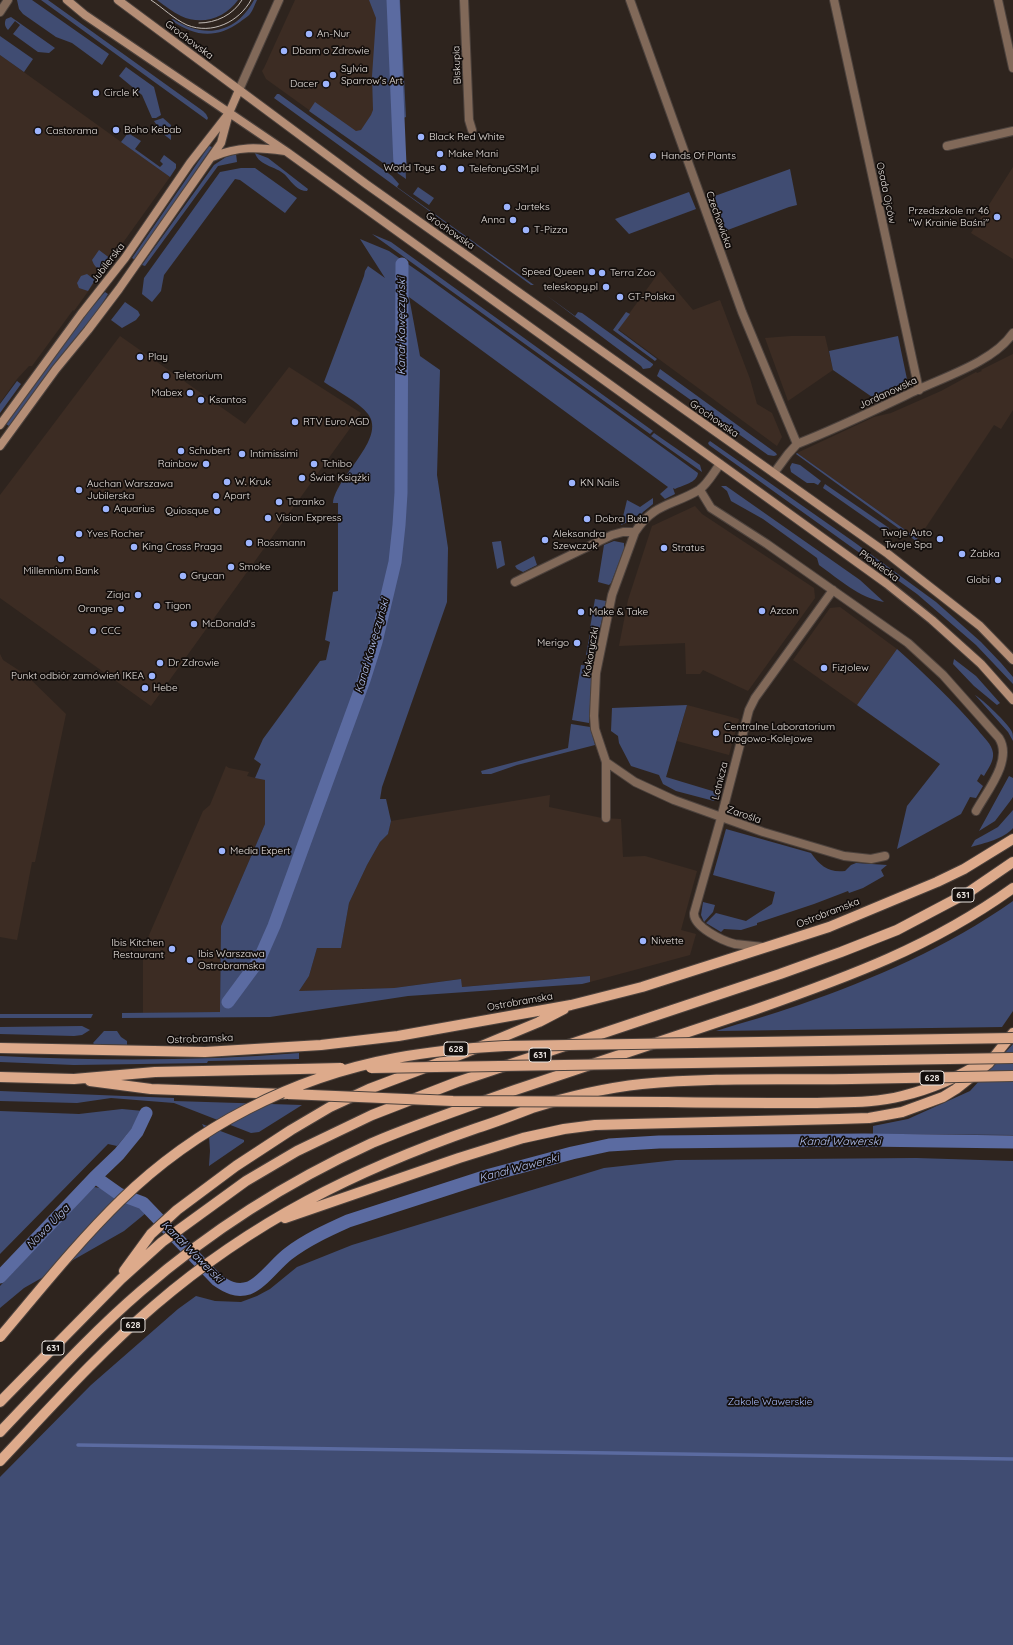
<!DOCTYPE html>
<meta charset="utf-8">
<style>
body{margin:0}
canvas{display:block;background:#2e241e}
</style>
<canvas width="1013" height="1645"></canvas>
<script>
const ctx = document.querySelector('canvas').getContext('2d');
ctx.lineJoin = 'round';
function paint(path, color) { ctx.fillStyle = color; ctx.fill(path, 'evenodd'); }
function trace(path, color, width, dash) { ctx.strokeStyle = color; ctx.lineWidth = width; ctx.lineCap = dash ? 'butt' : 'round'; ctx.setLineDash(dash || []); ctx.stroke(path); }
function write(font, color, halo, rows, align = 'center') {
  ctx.font = font + ' Quicksand,sans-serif'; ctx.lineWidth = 3.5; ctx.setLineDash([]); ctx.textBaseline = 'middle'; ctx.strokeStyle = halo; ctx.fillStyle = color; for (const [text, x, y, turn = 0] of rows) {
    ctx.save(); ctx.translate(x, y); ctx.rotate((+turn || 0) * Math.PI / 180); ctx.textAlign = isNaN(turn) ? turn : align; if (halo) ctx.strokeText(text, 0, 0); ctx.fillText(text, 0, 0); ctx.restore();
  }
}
const built = new Path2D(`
 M295,0H387V166L266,79L262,71L264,68Z
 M0,55L170,177L74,311L73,310L32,366H29L17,379L0,403Z
 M1013,167V259L971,233Z
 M660,271L693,310L720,300L750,379L757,404L772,413L782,437L777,446L618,329Z
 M120,336L245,424L289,367L361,413L151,706L0,598V495Z
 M791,336H825L833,370L788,401L765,338Z
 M1013,354V410L1001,429L994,425L918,539L797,453L874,417L891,413L941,391L976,372L977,373L982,371L981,370Z
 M695,506L702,514L814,588L815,598L748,691L703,670L700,674H686L685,643L619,646L628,600L652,526Z
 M840,607L897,649L857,705L793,660L830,608Z
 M0,654L3,660L26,675L66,714L35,862H32L17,940L0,937Z
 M687,705L739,719L729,755L677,741Z
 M226,766L229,768L249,772L247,776L265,780V824L221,926L220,1012L143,1013V949L203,811L210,805Z
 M550,795L549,807L602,818L621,819L623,857L645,856L697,871L681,930L696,934L690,955L590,982L589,976L461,987L460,979L394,988L299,991L309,976L317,948H341L349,903L367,865L380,842L388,834L391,821Z`);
const green = new Path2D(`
 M17,0H32L109,54L102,65L72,43L56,37L23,14L19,9Z
 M41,0H48L203,111L206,114L208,118L207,120Z
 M157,0H238C225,18 202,26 181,16C173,12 165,6 157,0Z
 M254,0H257C255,4 253,10 250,14C248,17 243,19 240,22C216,39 195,37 171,20L173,19C204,39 236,34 254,0Z
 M369,0H400L406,117L403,118L406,179L309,111L315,102L356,131L361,130L371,115L373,110L372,76L376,18Z
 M11,17L55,48L49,53L38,52L13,34L20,25L15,21L8,30C5,27 4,23 6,19Z
 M0,36L33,59L24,72L0,55Z
 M126,67L154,87L161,115L156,118H152L142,95L119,76Z
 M277,94H279L392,176L399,184L397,187L534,285H531L274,98Z
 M163,118L171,125V140L162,133L154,121Z
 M128,133L141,141L135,149L160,167L163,164L160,161L164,155L176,164V168L170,177L121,142Z
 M209,146L212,147L135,260L132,258Z
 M255,153L268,158L308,189L307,191C298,191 292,183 287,177C279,166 259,167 255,153Z
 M236,154L237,162L218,166L145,266L142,265L214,165L226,157Z
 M241,168H255L297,198L285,213L240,180L235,179L164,275L161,291L152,302L142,294L144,278L220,172Z
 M790,169L797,205L789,207L725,231L712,197Z
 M418,187L434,198L429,205L413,194Z
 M689,192L696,209L629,234L615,219Z
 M372,234L391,242L653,431L650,434Z
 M360,239L389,251L425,276L698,473C697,483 683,485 675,489L673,488L675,494L665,499L660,494L668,487L409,297L420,356L440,370L437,475L448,548L447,602L382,787L380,799H386L391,821L388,834L380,842L367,865L349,903L341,948H317L309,976L299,991L394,988L461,979L462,987L590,976V982L582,984L408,996L270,1017L122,1018V1013L220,1012L221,926L265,824V780L255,778L261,764L254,759L263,739L320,661L326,660L330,642L325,640L333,592L338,591V503H333C336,476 387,439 368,414C359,402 337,391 324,382L364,276L365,271L368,266L385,278Z
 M99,250L111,259L103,270C97,269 94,266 92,260Z
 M87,274L95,280L88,291L79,288L77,283L81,276Z
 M105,292L108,294L99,309L54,364L9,426L6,424L83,318Z
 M546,295L575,316L578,312L582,313L653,364V365L650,368L643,369L641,366Z
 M125,302L138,311L140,315L136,320L122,328L111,320Z
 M626,312L630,314L618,330L657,359L655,361L613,330Z
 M898,336L908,384L906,386L875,399L833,370L829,351Z
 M660,369L776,453L777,455L774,456L768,455L657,376Z
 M17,381L21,384L0,413V404Z
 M654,433L700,465L702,472L651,436Z
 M710,441L854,542L936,602L981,642L1001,663L1013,677V684L976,645L917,594L709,445L708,443Z
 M797,453L918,539L916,541L796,454Z
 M792,463L800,465L821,481L818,485L814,483H807L791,472L790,467Z
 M825,484L889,528L886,532L823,488Z
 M721,486H726L860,580L884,602C859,598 839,579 819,565L817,558L763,519L731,501L727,491Z
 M653,498V504L643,512L639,517L621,525L627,500L640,507Z
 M501,541L505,565L497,569L492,542Z
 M614,541L624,543V549L611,583L609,585L598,582L604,545Z
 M534,556L537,565L523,572L517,569L515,566Z
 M595,599L606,601L600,628H590Z
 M590,633L598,634L594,656L586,655Z
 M897,649C926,675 953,701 978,730C983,737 992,744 993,753C994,761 988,769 984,776L981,774L977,781L983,786L976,798L970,797L961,814L897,849L907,806L940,764L857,705Z
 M954,659L976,676L1000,703L997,705L974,686L953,664Z
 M581,665L592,666L589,723L572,720Z
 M975,695C982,699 1009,724 1012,732C1013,734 1013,738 1013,741L1008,732Z
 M687,705L666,777L719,793L714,801L676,791L663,784L659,775L631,766L619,743L618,736L611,731L612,708Z
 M571,724L590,727L595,745L517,765L491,774H482L481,771L568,748Z
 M1009,776L1013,778V797L1011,800L995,821L979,831Z
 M1013,810V828C1004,839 984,843 971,847L975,840L998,827Z
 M726,829L811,853C820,866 829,873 845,871L851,865L856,863L887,865L881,870L884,876L863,888L849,893L848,891L814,904L757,923V925L741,930L724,929L721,932L706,923L716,913L746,921L772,904L775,892L713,875Z
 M1013,901V1011L1002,1027L716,1031C744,1022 771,1015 799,1005C874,979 948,947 1013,901Z
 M703,902L715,905L713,912L704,922L701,915Z
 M0,1014H93L91,1018H0Z
 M82,1026L90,1030L82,1035L74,1036L0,1034V1027Z
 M104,1031H117L121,1037L127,1041V1045L94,1044L93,1043Z
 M1013,1044V1135L873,1134V1126L908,1119L970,1091Z
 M299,1053V1059L208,1061L207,1063L74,1065L0,1062V1056C100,1061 199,1061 299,1053Z
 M0,1091L174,1098V1101L302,1105L259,1132L251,1133L174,1103L111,1098L77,1103L0,1101Z
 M122,1109L143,1111L134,1126L117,1146L108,1144L0,1254V1111L79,1114Z
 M202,1124L244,1140V1142L209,1166L210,1151L209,1136Z
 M916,1158L1013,1161V1645H0V1477L91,1385L178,1309L196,1296L215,1301L241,1302L257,1296L270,1289L297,1267L352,1245L604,1168L676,1160Z
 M91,1187C106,1186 136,1202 146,1213L124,1231L24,1288L0,1308V1286L73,1209Z`);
const stream = new Path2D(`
 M78,1445L1013,1459`);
const canal = new Path2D(`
 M393,0L400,165
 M228,1002L259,960L274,926L364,680L376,642L395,562L399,525L401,493L402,264
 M95,1177L119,1194L143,1203L217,1280C227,1287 236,1292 249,1288C262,1283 276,1263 288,1254C306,1240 328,1230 348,1221L490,1175L572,1153L609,1145L659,1142L864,1140L1013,1142
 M0,1277L95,1177L119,1154L137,1132L146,1113`);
const street = new Path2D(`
 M464,0L469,120L472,130
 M630,0L742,312L797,444
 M834,0L919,390
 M998,0L1013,68
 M0,12L8,0
 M239,90L279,0
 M947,146L1013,131
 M774,473L788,454L797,444C838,428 877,409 917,390C947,376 994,361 1013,333
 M700,490L711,508L767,544L908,643L943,675L999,738C1013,760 987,791 976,811
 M515,582L612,535L623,532H635
 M606,762L635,782L674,800L763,832L844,856L871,859L885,856
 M606,818V762L595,729L594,716L596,673L612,595L635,532C654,503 672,506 699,490C707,485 714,472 720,464
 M763,947C754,946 744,945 735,944C723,941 693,927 694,913L721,818L749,710L755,698L833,590`);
const secondary = new Path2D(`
 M67,0L85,15L287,152L887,584L932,620L981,664L1013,700
 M118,0L366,184L888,554L980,626L1013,660
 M212,157C239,146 257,147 285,151
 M0,425L81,314L125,258L190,163L229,113
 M0,446L56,369L88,330L119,289L221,143L229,113L239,90`);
const primary = new Path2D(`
 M0,1048L205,1052L321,1045L398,1036L571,1005L642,987L829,927L937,882L964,869L1013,839
 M0,1077L74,1079L155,1072L299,1069
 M90,1081L151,1089L284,1094
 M667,1102C717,1103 767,1103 817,1103C845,1102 875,1103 902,1096C931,1089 959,1077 984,1061
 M285,1218L459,1158L523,1138L564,1129L595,1125L632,1124L839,1119L869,1118L902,1112L943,1097L956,1089L989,1063L1013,1033
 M124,1271L151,1234L177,1210L236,1166L291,1130L330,1107L369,1089L467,1052L539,1022L564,1009
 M0,1402L121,1279L162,1242L246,1181L297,1151L372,1115L457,1082L780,974L841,952L897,930L969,892L1013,862
 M0,1432C46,1384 91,1334 141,1291C210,1231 289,1181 372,1143C419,1123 467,1107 515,1090C595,1063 675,1037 754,1010C848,977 931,947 1013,888
 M0,1461C50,1408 99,1353 155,1305C253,1221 356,1170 477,1128C496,1122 514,1115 532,1108C567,1097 605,1088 642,1084C711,1077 782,1080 851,1079`);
const tram = new Path2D(`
 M151,0C163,8 174,19 187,25C212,35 239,22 251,0
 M199,23C216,23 233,15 242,0`);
const primaryBridge = new Path2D(`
 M371,1068L1013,1058
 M299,1069L341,1068
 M851,1079L1013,1076
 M288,1094L453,1101L667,1102
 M0,1337C39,1291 77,1243 121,1200C196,1127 293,1077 396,1058C432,1051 468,1048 505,1046L1013,1038`);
const markers = [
 [309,34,4,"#9db4fd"],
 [284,51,4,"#9db4fd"],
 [333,75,4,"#9db4fd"],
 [326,84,4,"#9db4fd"],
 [96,93,4,"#9db4fd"],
 [116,130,4,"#9db4fd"],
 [38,131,4,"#9db4fd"],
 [421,137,4,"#9db4fd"],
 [440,154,4,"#9db4fd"],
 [653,156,4,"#9db4fd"],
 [443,168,4,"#9db4fd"],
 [461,169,4,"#9db4fd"],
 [507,207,4,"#9db4fd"],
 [997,217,4,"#9db4fd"],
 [513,220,4,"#9db4fd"],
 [526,230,4,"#9db4fd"],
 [592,272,4,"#9db4fd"],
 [602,273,4,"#9db4fd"],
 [606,287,4,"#9db4fd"],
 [620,297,4,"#9db4fd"],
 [140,357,4,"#9db4fd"],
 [166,376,4,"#9db4fd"],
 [190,393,4,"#9db4fd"],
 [201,400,4,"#9db4fd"],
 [295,422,4,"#9db4fd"],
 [181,451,4,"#9db4fd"],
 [242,454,4,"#9db4fd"],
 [206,464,4,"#9db4fd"],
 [314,464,4,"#9db4fd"],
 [302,478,4,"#9db4fd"],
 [227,482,4,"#9db4fd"],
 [572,483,4,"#9db4fd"],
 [79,490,4,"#9db4fd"],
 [216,496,4,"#9db4fd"],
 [279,502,4,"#9db4fd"],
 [106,509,4,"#9db4fd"],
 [217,511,4,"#9db4fd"],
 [268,518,4,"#9db4fd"],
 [587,519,4,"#9db4fd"],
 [79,534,4,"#9db4fd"],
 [940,539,4,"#9db4fd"],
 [545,540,4,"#9db4fd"],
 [249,543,4,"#9db4fd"],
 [134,547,4,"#9db4fd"],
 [664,548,4,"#9db4fd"],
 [962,554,4,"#9db4fd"],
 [61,559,4,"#9db4fd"],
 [231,567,4,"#9db4fd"],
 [183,576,4,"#9db4fd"],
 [998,580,4,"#9db4fd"],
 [138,595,4,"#9db4fd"],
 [157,606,4,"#9db4fd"],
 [121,609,4,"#9db4fd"],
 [762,611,4,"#9db4fd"],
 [581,612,4,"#9db4fd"],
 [194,624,4,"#9db4fd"],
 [93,631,4,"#9db4fd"],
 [577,643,4,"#9db4fd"],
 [160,663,4,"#9db4fd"],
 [824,668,4,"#9db4fd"],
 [152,676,4,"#9db4fd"],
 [145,688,4,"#9db4fd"],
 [716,733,4,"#9db4fd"],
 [222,851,4,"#9db4fd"],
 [643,941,4,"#9db4fd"],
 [172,949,4,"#9db4fd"],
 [190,960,4,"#9db4fd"]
];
const shields = [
 [963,895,22],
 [456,1049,24],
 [540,1055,22],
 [932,1078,24],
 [133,1325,24],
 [53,1348,22]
];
const shieldNames = [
 ["631",963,895],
 ["628",456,1049],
 ["631",540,1055],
 ["628",932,1078],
 ["628",133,1325],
 ["631",53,1348]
];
const poiNames = [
 ["An-Nur",317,34],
 ["Dbam o Zdrowie",292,51],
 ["Sylvia",341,69],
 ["Sparrow's Art",341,81],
 ["Dacer",318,84,"right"],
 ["Circle K",104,93],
 ["Boho Kebab",124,130],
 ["Castorama",46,131],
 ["Black Red White",429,137],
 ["Make Mani",448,154],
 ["Hands Of Plants",661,156],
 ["World Toys",435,168,"right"],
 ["TelefonyGSM.pl",469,169],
 ["Jarteks",515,207],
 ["Przedszkole nr 46",989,211,"right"],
 ["\"W Krainie Baśni\"",989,223,"right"],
 ["Anna",505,220,"right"],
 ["T-Pizza",534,230],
 ["Speed Queen",584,272,"right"],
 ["Terra Zoo",610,273],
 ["teleskopy.pl",598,287,"right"],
 ["GT-Polska",628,297],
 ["Play",148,357],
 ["Teletorium",174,376],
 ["Mabex",182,393,"right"],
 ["Ksantos",209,400],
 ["RTV Euro AGD",303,422],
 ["Schubert",189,451],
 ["Intimissimi",250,454],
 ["Rainbow",198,464,"right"],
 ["Tchibo",322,464],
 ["Świat Książki",310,478],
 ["W. Kruk",235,482],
 ["KN Nails",580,483],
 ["Auchan Warszawa",87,484],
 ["Jubilerska",87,496],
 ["Apart",224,496],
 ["Taranko",287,502],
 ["Aquarius",114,509],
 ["Quiosque",209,511,"right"],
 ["Vision Express",276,518],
 ["Dobra Buła",595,519],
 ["Twoje Auto",932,533,"right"],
 ["Twoje Spa",932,545,"right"],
 ["Yves Rocher",87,534],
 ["Aleksandra",553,534],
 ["Szewczuk",553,546],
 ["Rossmann",257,543],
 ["King Cross Praga",142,547],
 ["Stratus",672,548],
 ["Żabka",970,554],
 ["Smoke",239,567],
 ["Millennium Bank",61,571,"center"],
 ["Grycan",191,576],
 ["Globi",990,580,"right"],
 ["Ziaja",130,595,"right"],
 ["Tigon",165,606],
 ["Orange",113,609,"right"],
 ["Azcon",770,611],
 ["Make & Take",589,612],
 ["McDonald's",202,624],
 ["CCC",101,631],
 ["Merigo",569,643,"right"],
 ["Dr Zdrowie",168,663],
 ["Fizjolew",832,668],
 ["Punkt odbiór zamówień IKEA",144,676,"right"],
 ["Hebe",153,688],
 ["Centralne Laboratorium",724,727],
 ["Drogowo-Kolejowe",724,739],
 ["Media Expert",230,851],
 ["Nivette",651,941],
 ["Ibis Kitchen",164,943,"right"],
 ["Restaurant",164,955,"right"],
 ["Ibis Warszawa",198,954],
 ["Ostrobramska",198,966]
];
const streetNames = [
 ["Grochowska",189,40,37],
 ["Biskupia",457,65,-92],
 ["Osada Ojców",886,193,78],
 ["Czechowicka",719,220,70],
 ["Grochowska",450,231,35],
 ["Jubilerska",108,263,-52],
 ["Jordanowska",888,393,-25],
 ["Grochowska",714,419,35],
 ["Płowiecka",879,566,36],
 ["Kokoryczki",591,652,-80],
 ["Lotnicza",720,781,-76],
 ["Zarośla",744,815,19],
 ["Ostrobramska",828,913,-21],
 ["Ostrobramska",520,1002,-10],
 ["Ostrobramska",200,1039,-2]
];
const parkNames = [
 ["Zakole Wawerskie",770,1402]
];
const waterNames = [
 ["Kanał Kawęczyński",402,326,-90],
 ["Kanał Kawęczyński",372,646,-74],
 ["Kanał Wawerski",840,1142],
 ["Kanał Wawerski",519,1168,-15],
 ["Nowa Ulga",48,1227,-46],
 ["Kanał Wawerski",192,1252,45]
];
paint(built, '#3c2c23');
paint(green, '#404c72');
trace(stream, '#5b6ba1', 3.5);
trace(canal, '#5b6ba1', 13);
trace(street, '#4c423d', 10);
trace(secondary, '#4c423d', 10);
trace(primary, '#4c423d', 12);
trace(street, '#816959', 8);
trace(secondary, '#b58e76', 8);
trace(primary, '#ddaa8b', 10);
trace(tram, '#c1bab5', 1);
trace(primaryBridge, '#4c423d', 12, []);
trace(primaryBridge, '#ddaa8b', 10);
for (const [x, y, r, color] of markers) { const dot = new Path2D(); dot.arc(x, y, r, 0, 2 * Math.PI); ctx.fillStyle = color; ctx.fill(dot); trace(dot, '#130e0c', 1.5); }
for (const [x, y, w] of shields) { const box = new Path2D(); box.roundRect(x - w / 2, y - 7, w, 14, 3); ctx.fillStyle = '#130e0c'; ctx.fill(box); trace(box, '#e7e1dd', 1); }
write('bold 9px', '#e7e1dd', null, shieldNames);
write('10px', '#e7e1dd', '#130e0c', poiNames, 'left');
write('10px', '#e7e1dd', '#130e0c', streetNames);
write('10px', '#a9befd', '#130e0c', parkNames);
write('italic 11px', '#b4c4f4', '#130e0c', waterNames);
</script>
